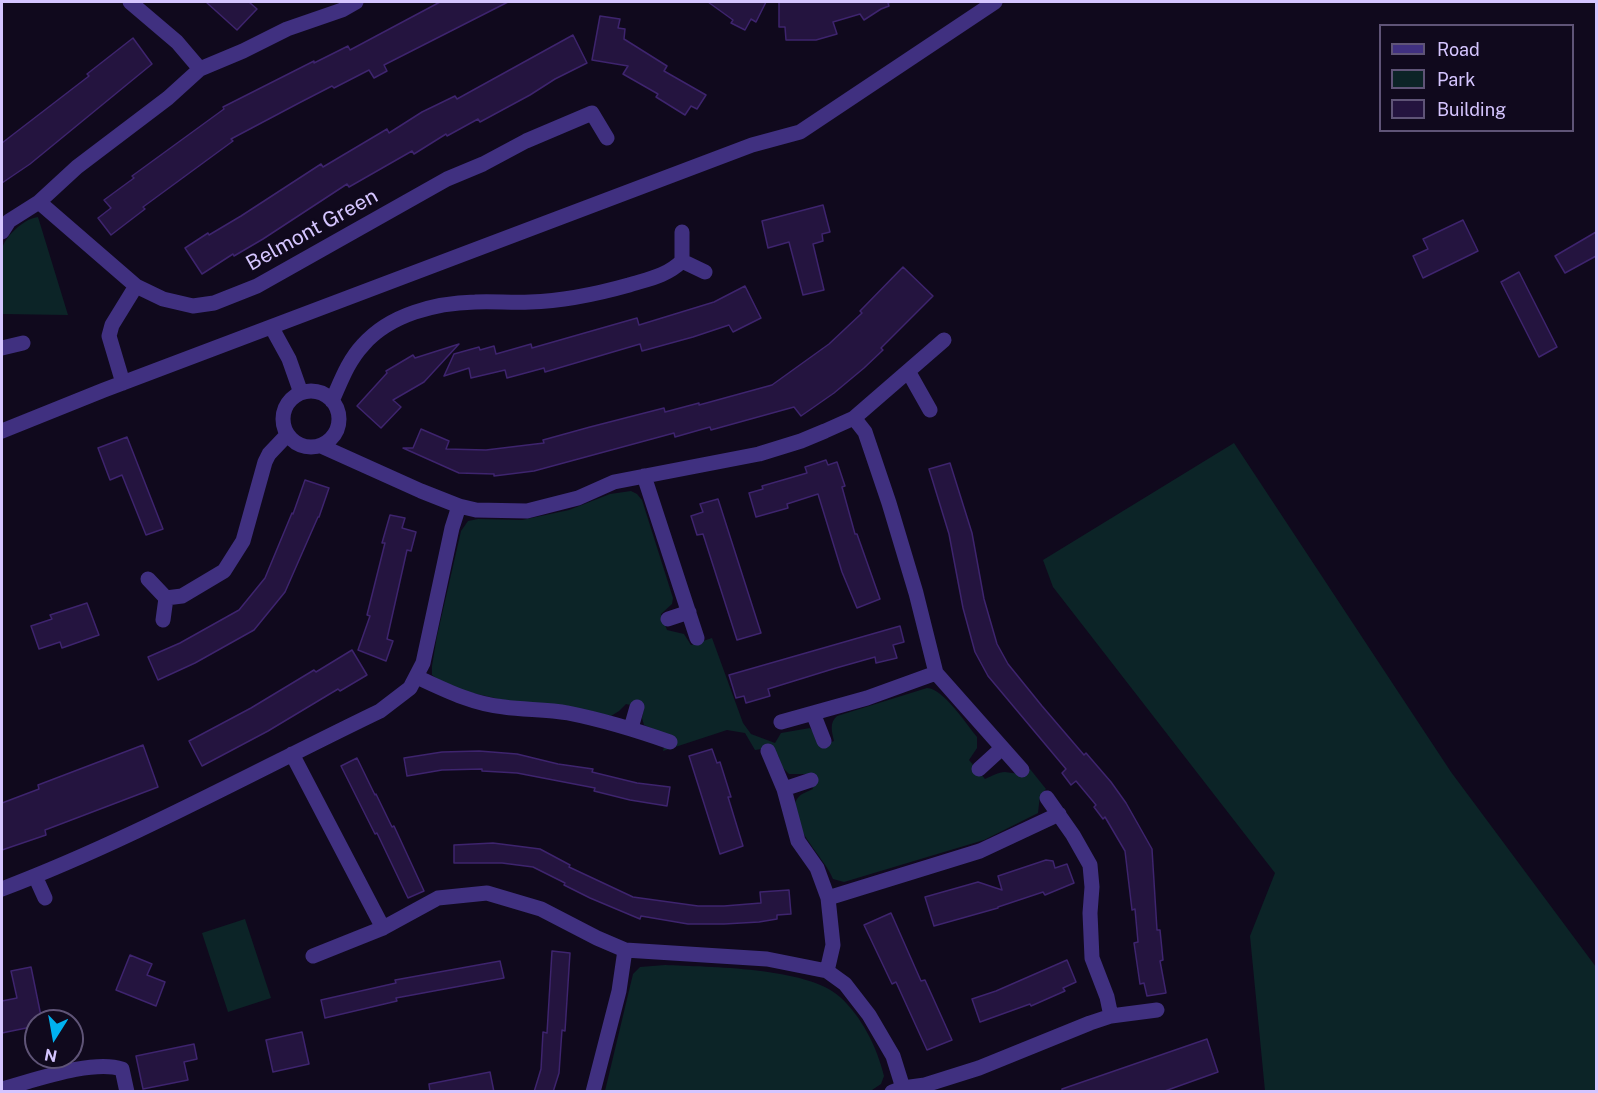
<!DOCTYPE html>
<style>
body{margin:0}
#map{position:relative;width:1598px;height:1093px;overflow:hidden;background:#10091d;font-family:"Public Sans",sans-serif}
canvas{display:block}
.frame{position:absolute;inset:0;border:3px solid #d5c5ff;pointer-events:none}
.legend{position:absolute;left:1379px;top:24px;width:195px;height:108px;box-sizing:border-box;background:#10091d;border:2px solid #5f5477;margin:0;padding:8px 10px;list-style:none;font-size:18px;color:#d5c5ff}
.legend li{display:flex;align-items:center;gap:12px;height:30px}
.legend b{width:30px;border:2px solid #5f5477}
.north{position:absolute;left:24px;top:1009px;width:60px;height:60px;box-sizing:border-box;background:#10091d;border:2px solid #5f5477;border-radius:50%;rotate:191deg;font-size:16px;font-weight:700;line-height:24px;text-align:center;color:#d5c5ff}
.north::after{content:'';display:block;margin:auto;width:21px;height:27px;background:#00b2f0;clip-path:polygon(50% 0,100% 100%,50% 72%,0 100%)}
</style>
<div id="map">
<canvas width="1598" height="1093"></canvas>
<div class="frame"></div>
<ul class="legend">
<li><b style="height:8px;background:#403080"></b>Road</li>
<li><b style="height:16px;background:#0c2427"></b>Park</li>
<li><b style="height:16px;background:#24143f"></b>Building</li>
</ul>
<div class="north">N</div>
</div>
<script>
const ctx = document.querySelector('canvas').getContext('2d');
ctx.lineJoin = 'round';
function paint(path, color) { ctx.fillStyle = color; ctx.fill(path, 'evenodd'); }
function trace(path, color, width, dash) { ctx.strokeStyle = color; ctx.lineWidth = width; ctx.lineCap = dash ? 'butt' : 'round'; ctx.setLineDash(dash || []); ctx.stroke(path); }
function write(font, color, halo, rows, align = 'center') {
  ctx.font = font + ' "Public Sans",sans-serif'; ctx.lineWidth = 5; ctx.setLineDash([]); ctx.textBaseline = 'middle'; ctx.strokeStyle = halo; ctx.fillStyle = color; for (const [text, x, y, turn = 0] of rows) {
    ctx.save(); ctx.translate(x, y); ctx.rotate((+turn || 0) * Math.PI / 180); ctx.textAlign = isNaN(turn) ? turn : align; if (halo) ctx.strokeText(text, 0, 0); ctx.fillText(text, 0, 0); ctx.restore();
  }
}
const green = new Path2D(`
 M38,217L68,315L3,314L2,249C5,236 25,218 38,217Z
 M1234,443L1451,772L1596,967V1091H1265L1250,936L1275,873L1053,587L1043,560Z
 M631,491L637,494L642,500L673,598L672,604L661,614L667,630L684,634L691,645L712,638L743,723L751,734L775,743L781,733L810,728L815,734L820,746L834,741C832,732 829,723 837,716L927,688C944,689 966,724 977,737V748L969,760L985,779C992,776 998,772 1005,772C1015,773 1022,776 1030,769L1046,789L1040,795L1038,813L984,840L844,882L833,879C827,860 783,820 797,799C801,793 807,792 813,789L808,774H789L781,766L778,755L761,749L755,750L745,733L727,730L663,751L667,735L644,725L642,718L644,708L626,704L619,711L611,716L517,703L450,688L432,675V666L437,636L461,531L468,521L478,519L522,520L569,510L610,494Z
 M245,919L271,998L228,1012L202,933Z
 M665,965C708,967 808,967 840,997C862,1017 877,1047 884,1076L881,1084L869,1092L605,1091L633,974L640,967Z`);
const building = new Path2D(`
 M206,2H249L257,9L237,30Z
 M440,2H508L384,65L387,71L374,78L369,70L334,88L332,86L299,103L231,139L233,141L143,207L145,209L111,235L98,218L111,208L104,200L134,178L132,176L224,109L223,107L314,61V63L348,46L350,50Z
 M708,2H766L756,22L751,19L745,30L731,23L733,20Z
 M779,2H891L888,3L889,6L881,9L864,20L860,14L833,22L837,34L816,40H786L785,27H779Z
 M600,16L620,19L618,28L625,29L624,39L667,66L664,71L706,95L697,109L691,106L685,115L656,97L658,94L623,74L628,66L592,60Z
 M573,35L587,63L555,79L530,95L480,122L478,119L447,136L446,134L414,154L412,151L349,187L347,184L263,239L234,256L233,254L202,274L185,248L208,233L209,235L241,216L321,164L323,167L387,129L389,133L422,112L455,96L457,99Z
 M133,38L152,64L30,164L2,183V143L89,76L87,74Z
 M823,205L830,232L822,234L823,241L813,244L824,290L803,295L789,242L768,248L762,221Z
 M1463,220L1478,251L1423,278L1413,256L1428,249L1423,239Z
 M1596,232V256L1565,273L1555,256Z
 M903,267L933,296L881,348L883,350L864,368L834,393L801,416L794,407L711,430L710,427L675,437L674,433L534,471L494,476V474L459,473L403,448H413L421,429L449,441L446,449L486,450L544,443L543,440L590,427L664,408L665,412L699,403V405L772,385L829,344L862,313L860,311Z
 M1519,272L1557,347L1539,357L1501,282Z
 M745,286L761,318L733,332L729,325L693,337L642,351L640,344L545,372L544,368L507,378L505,370L471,378L469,368L444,376L454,354L479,347L480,350L494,346L496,354L531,344L532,348L637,318L639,325L714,302Z
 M459,344L424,382L393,400L401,407L381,428L357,406L387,373L386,371L413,355L415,358Z
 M127,437L163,529L146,535L122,475L110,480L98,448Z
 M826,460L828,465L837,462L845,486L842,487L855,534H857L880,599L857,608L842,572L818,494L787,504L788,508L756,517L749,493L763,489L762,486L807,473L805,467Z
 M950,463L972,533L984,599L997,644L1008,664L1042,706L1084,755L1086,753L1111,782L1126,803L1152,849L1157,930H1160L1163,960L1160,961L1166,993L1147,996L1144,983L1140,984L1134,943L1138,942L1135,909L1132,910L1125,851L1105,817L1103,819L1094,807L1096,805L1076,781L1071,785L1062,773L1066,769L988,676L975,652L963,608L949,534L929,469Z
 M305,480L329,488L319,517H318L285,592L254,630L195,663L158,680L148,657L180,643L239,610L265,578L292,513L293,514Z
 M718,499L761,633L737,640L703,534L697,535L691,516L703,512L700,504Z
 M390,515L405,518L402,528L416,532L411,551L407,550L387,639L393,641L386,661L358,650L370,616L367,615L385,543H382Z
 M87,603L99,635L62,648L60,642L39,649L31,626L52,619L50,615Z
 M900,626L904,642L893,645L897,658L876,663L875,657L836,668L768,689L770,696L746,703L744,696L736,698L729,675Z
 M352,650L367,675L340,691L338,689L268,731L202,766L189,741L251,708L314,670L316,672Z
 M143,745L158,787L45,830L46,835L2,850V803L39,789L38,785Z
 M712,749L717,763L720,762L731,797H728L743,846L720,854L689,756Z
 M479,751L517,754L558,764L593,769L592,772L637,783L670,787L667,806L630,800L594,791L595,788L517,773L482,771V769L442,770L407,776L404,758L442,752Z
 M357,758L375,795L376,794L392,827L394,826L424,891L408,898L377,833L375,834L341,766Z
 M493,843L540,849L570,865L569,867L633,897L698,906H724L761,903L760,892L789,890L791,914L777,915V919L759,922L724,924H688L641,916L640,919L590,898L564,885L565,883L533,867L502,863H454V845Z
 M1046,860L1053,861L1055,868L1067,864L1074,883L1045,895L1043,892L998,907V908L934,926L925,897L978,882L1002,890L998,876Z
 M891,913L921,981L925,980L952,1040L927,1050L896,982L892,984L864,925Z
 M552,951L570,953L565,1031L562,1030L559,1073L553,1092H534L541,1069L543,1032L547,1033Z
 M130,955L152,964L147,975L165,982L156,1006L116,990Z
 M1067,960L1076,982L1063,988L1065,991L1031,1006L1030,1004L980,1022L972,999L996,991Z
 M500,961L504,978L396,998L397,1001L325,1018L321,1000L396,983L395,980Z
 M31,967L42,1021H36V1026L2,1033V1001L17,998L11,971Z
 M302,1032L309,1064L273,1072L266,1040Z
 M1207,1039L1218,1072L1162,1092H1062V1089Z
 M194,1044L197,1059L184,1062L188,1080L143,1089L136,1056Z
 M490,1072L494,1092H430L429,1084Z`);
const minor = new Path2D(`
 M130,2L177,42L200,69
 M39,202L136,286L163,299L193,306L214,303L257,286L447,179L483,164L526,141L592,113L607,138
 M2,232L9,221L39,202L77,167L168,98L200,69L243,51L287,29L342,10L356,2
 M682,261V232
 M272,328L289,359L301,393
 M2,348L23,343
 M908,371L930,410
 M123,383L109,336L112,325L136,286
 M283 419a28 28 0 1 1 56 0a28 28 0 1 1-56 0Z
 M332,401C341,381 348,361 363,345C390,314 436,303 475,302C493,301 512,303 530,302C563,301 597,294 629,285C648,279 667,276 682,261L705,272
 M854,418L865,432L889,503L916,593L936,673L1022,770
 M2,431L104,390L752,145L800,132L995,2
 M321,446L421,491L459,506L476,510L527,511L578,498L614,482L759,454L801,441L825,431L854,418L944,340
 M644,476L697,638
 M148,579L166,598
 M668,619L689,612
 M163,620L166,598L182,596L224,571L243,541L265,462L269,454L287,435
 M417,677C445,690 473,704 504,707C525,710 547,709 568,713C603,720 636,730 670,742
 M813,713L824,741
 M781,722L867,698L936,673
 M631,728L637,707
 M768,751L784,789L798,841L817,868L828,898L833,945L827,971
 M292,754L383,928
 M979,769L1002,748
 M784,789L811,780
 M1047,798L1073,835L1090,865L1092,887L1090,913L1092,958L1107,997L1111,1016
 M35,876L45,898
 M2,889C131,840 255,771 380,711L410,688L423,663L452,528L459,506
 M828,898L980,851L1059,814
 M313,956L383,928L438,898L487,893L541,909L597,938L625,950L767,959L827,971L845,984L869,1015L893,1056L903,1088
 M2,1089C33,1081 92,1059 122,1069L127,1092
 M593,1092L619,991L625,950
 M892,1092L903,1088L925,1085L979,1068L1090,1023L1111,1016L1157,1010`);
const streetNames = [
 ["Belmont Green",312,230,-29]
];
paint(green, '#0c2427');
paint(building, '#24143f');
trace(building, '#3e246e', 1.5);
trace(minor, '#403080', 15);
write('21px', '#d5c5ff', '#10091d', streetNames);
</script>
